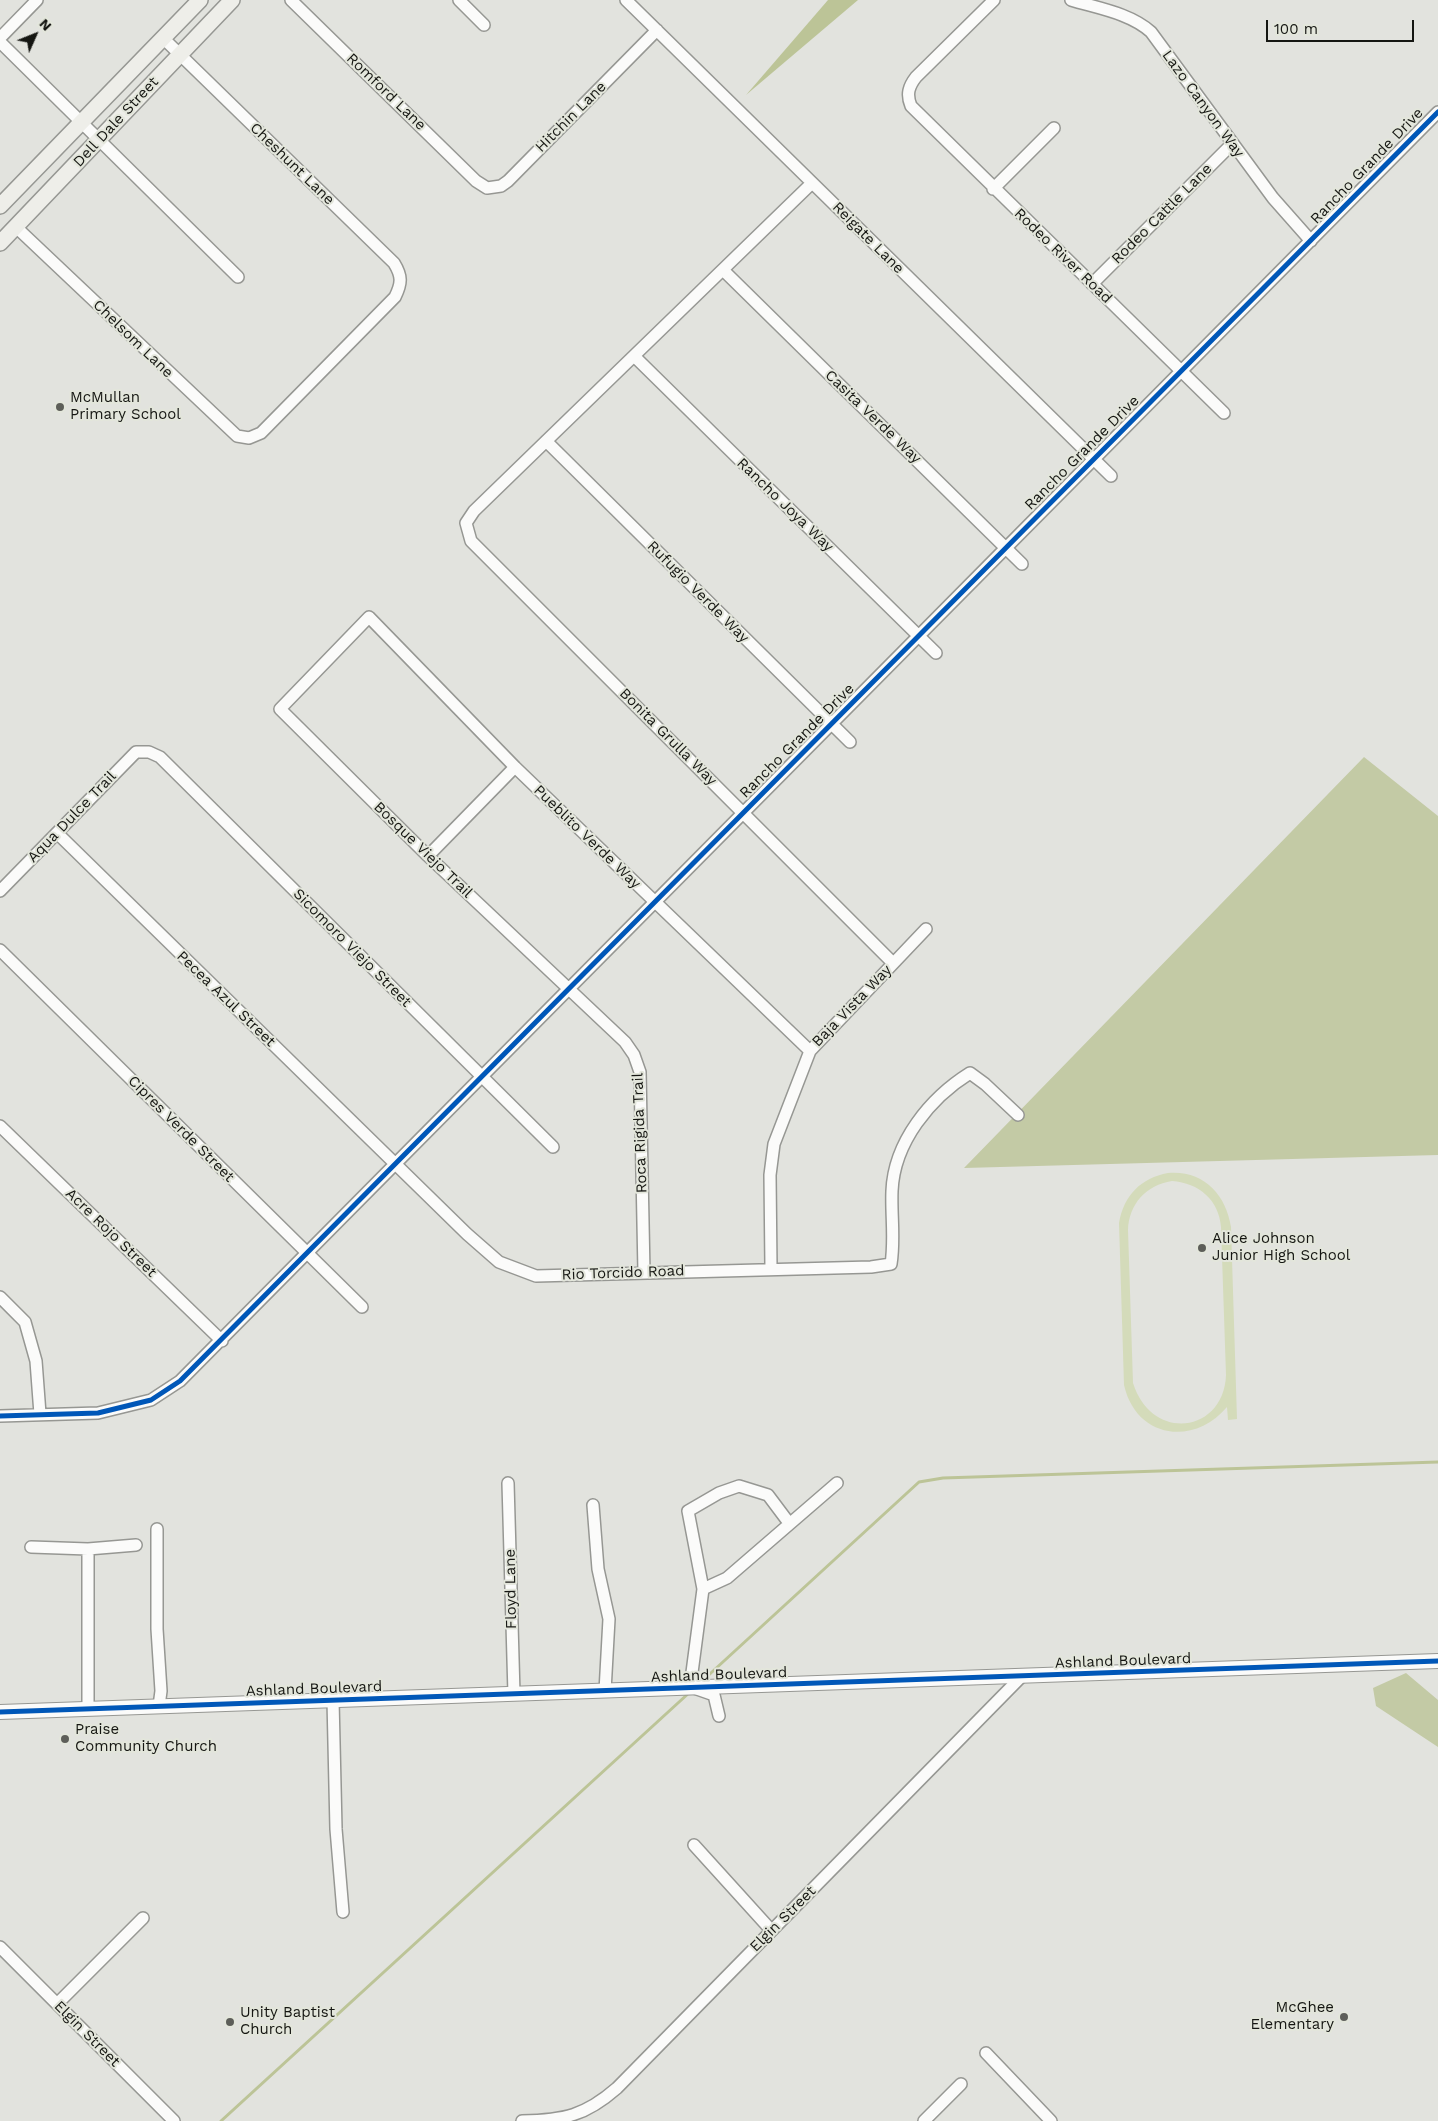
<!DOCTYPE html>
<style>
body{margin:0}
#map{position:relative;width:1438px;height:2121px;overflow:hidden;background:#e2e3de;font-family:"Work Sans",sans-serif}
canvas{display:block}
.north{position:absolute;left:10px;top:10px;width:50px;height:50px;-webkit-text-stroke:4px #e3e6db;paint-order:stroke;rotate:46deg;font-size:14px;font-weight:700;line-height:20px;text-align:center;color:#151612}
.north::after{content:'';display:block;margin:auto;width:18px;height:22px;background:#151612;clip-path:polygon(50% 0,100% 100%,50% 72%,0 100%)}
.scale{position:absolute;left:1266px;top:20px;width:148px;height:22px;box-sizing:border-box;border:2px solid #151612;border-top:0;padding-left:6px;font-size:15px;line-height:18px;white-space:nowrap;color:#151612;-webkit-text-stroke:4px #e3e6db;paint-order:stroke}
</style>
<div id="map">
<canvas width="1438" height="2121"></canvas>
<div class="north">N</div>
<div class="scale">100 m</div>
</div>
<script>
const ctx = document.querySelector('canvas').getContext('2d');
ctx.lineJoin = 'round';
function paint(path, color) { ctx.fillStyle = color; ctx.fill(path, 'evenodd'); }
function trace(path, color, width, dash) { ctx.strokeStyle = color; ctx.lineWidth = width; ctx.lineCap = dash ? 'butt' : 'round'; ctx.setLineDash(dash || []); ctx.stroke(path); }
function write(font, color, halo, rows, align = 'center') {
  ctx.font = font + ' "Work Sans",sans-serif'; ctx.lineWidth = 4; ctx.setLineDash([]); ctx.textBaseline = 'middle'; ctx.strokeStyle = halo; ctx.fillStyle = color; for (const [text, x, y, turn = 0] of rows) {
    ctx.save(); ctx.translate(x, y); ctx.rotate((+turn || 0) * Math.PI / 180); ctx.textAlign = isNaN(turn) ? turn : align; if (halo) ctx.strokeText(text, 0, 0); ctx.fillText(text, 0, 0); ctx.restore();
  }
}
const green = new Path2D(`
 M1168,1173C1203,1170 1226,1194 1231,1227L1237,1419L1228,1420L1227,1407C1193,1447 1136,1438 1124,1385L1119,1223C1124,1195 1141,1178 1168,1173ZM1172,1181C1199,1183 1219,1200 1221,1227L1226,1375C1224,1433 1152,1443 1133,1383L1128,1230C1129,1204 1146,1185 1172,1181Z`);
const forest = new Path2D(`
 M1364,757L1438,816V1155L964,1168Z
 M1406,1673L1438,1700V1747L1376,1706L1373,1688Z`);
const water = new Path2D(`
 M828,0H858L746,95Z`);
const stream = new Path2D(`
 M700,1683L919,1482L943,1478L1438,1462
 M221,2121L690,1692`);
const minor = new Path2D(`
 M291,0L476,181L487,188L501,186L508,181L657,30
 M459,0L484,25
 M626,0L1111,476
 M994,0L916,77C909,86 906,94 911,106L1224,413
 M1071,0C1097,8 1130,13 1151,32L1273,198L1311,241
 M0,38L37,0
 M0,42L238,277
 M812,183L474,511L466,523L471,541L893,963
 M993,189L1054,128
 M16,227L237,436L249,438L261,433L395,297C402,283 402,276 394,263L163,38
 M723,270L1022,564
 M1092,284L1232,144
 M634,356L936,653
 M546,441L850,742
 M57,833L467,1234L499,1262L536,1276L871,1267L891,1264C895,1239 891,1216 892,1191C894,1142 930,1098 970,1073L985,1084L1018,1115
 M428,856L515,767
 M0,891L136,752H149L160,757L553,1147
 M0,950L362,1307
 M0,1126L222,1341
 M771,1268L770,1175L774,1144L810,1051L926,929
 M644,1273L640,1072L634,1055L625,1042L428,856L280,709L369,617L515,767L810,1051
 M0,1297L25,1322L36,1361L40,1414
 M0,1416L98,1413L151,1400L180,1381L1438,112
 M508,1483L514,1694
 M593,1505L598,1569L609,1619L605,1691
 M157,1529V1629L161,1691L159,1706
 M31,1547L88,1549L136,1545
 M703,1589L727,1578L837,1483
 M333,1700L336,1829L343,1912
 M88,1709V1549
 M719,1716L714,1695L694,1688L691,1680L703,1589L688,1511L719,1493L739,1486L768,1495L789,1523
 M694,1845L771,1930
 M0,1947L174,2121
 M57,2004L143,1918
 M986,2053L1051,2121
 M522,2121C564,2120 585,2116 617,2088L1021,1677
 M924,2121L961,2084`);
const tertiary = new Path2D(`
 M0,1712L1438,1661`);
const secondary = new Path2D(`
 M0,206L200,0
 M0,243L232,0`);
const cycleway = new Path2D(`
 M0,1416L98,1413L151,1400L180,1381L1438,112
 M0,1712L1438,1661`);
const markers = [
 [60,407,5,"#5d5e59"],
 [1202,1248,5,"#5d5e59"],
 [65,1739,5,"#5d5e59"],
 [1344,2017,5,"#5d5e59"],
 [230,2022,5,"#5d5e59"]
];
const streetNames = [
 ["Romford Lane",386,92,44],
 ["Lazo Canyon Way",1203,104,54],
 ["Hitchin Lane",571,117,-45],
 ["Dell Dale Street",116,122,-47],
 ["Cheshunt Lane",292,164,44],
 ["Rancho Grande Drive",1367,166,-46],
 ["Rodeo Cattle Lane",1162,214,-45],
 ["Reigate Lane",868,238,45],
 ["Rodeo River Road",1063,256,44],
 ["Chelsom Lane",133,339,44],
 ["Casita Verde Way",873,417,44],
 ["Rancho Grande Drive",1082,453,-45],
 ["Rancho Joya Way",785,505,44],
 ["Rufugio Verde Way",698,592,45],
 ["Bonita Grulla Way",668,737,45],
 ["Rancho Grande Drive",797,741,-45],
 ["Aqua Dulce Trail",72,817,-46],
 ["Pueblito Verde Way",587,837,44],
 ["Bosque Viejo Trail",423,850,44],
 ["Sicomoro Viejo Street",352,948,45],
 ["Pecea Azul Street",226,999,44],
 ["Baja Vista Way",852,1006,-46],
 ["Cipres Verde Street",181,1129,45],
 ["Roca Rigida Trail",640,1133,-92],
 ["Acre Rojo Street",111,1233,44],
 ["Rio Torcido Road",623,1273,-2],
 ["Floyd Lane",511,1589,-91],
 ["Ashland Boulevard",1123,1661,-2],
 ["Ashland Boulevard",719,1675,-2],
 ["Ashland Boulevard",314,1689,-2],
 ["Elgin Street",783,1919,-45],
 ["Elgin Street",87,2034,45]
];
const poiNames = [
 ["McMullan",70,398],
 ["Primary School",70,415],
 ["Alice Johnson",1212,1239],
 ["Junior High School",1212,1256],
 ["Praise",75,1730],
 ["Community Church",75,1747],
 ["McGhee",1334,2008,"right"],
 ["Elementary",1334,2025,"right"],
 ["Unity Baptist",240,2013],
 ["Church",240,2030]
];
paint(green, '#d4dbba');
paint(forest, '#c3caa5');
paint(water, '#bcc497');
trace(stream, '#bcc497', 3);
trace(minor, '#969793', 14);
trace(tertiary, '#969793', 16);
trace(secondary, '#969793', 18);
trace(minor, '#fbfbfa', 11);
trace(tertiary, '#fbfbfa', 14);
trace(secondary, '#eeeee9', 15);
trace(cycleway, '#0057b8', 5);
for (const [x, y, r, color] of markers) { const dot = new Path2D(); dot.arc(x, y, r, 0, 2 * Math.PI); ctx.fillStyle = color; ctx.fill(dot); trace(dot, '#e3e6db', 2); }
write('15px', '#151612', '#e3e6db', streetNames);
write('15px', '#151612', '#e3e6db', poiNames, 'left');
</script>
